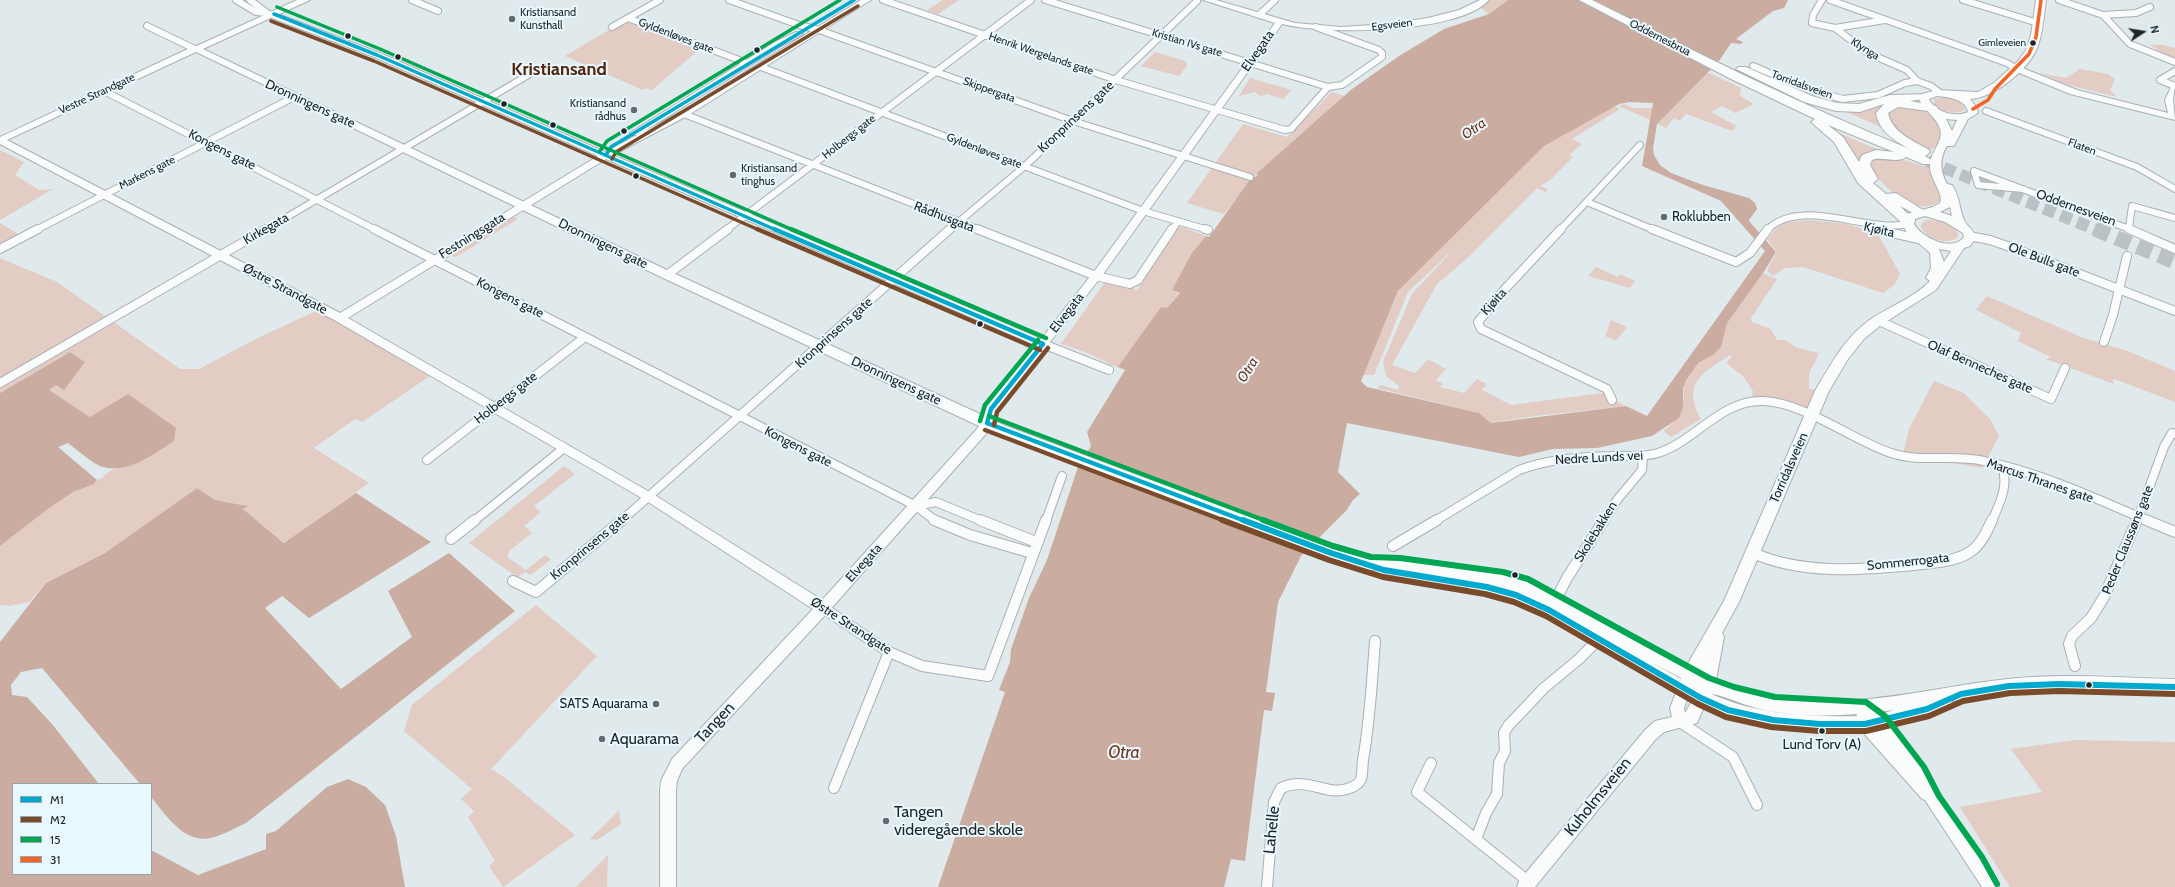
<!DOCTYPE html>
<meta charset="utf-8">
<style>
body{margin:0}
#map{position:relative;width:2175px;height:887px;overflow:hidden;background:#e0e9ec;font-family:Cabin,sans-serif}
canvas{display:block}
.legend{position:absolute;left:12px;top:783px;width:140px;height:92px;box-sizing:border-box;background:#e9f8fe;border:1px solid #99a4a8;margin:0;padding:5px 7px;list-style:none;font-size:12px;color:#202628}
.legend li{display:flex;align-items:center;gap:8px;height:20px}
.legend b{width:20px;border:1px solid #99a4a8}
.north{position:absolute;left:2123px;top:12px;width:40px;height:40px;-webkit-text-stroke:3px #e9f8fe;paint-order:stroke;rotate:78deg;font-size:11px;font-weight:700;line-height:16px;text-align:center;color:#202628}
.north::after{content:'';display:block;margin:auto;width:14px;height:18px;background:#202628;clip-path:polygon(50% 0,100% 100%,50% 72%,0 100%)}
</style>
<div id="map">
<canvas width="2175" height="887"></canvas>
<ul class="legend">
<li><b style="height:5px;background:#00a9ce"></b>M1</li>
<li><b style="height:5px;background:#7a4b2a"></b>M2</li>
<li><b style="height:5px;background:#00a651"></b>15</li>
<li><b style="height:5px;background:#f26522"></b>31</li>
</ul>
<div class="north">N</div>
</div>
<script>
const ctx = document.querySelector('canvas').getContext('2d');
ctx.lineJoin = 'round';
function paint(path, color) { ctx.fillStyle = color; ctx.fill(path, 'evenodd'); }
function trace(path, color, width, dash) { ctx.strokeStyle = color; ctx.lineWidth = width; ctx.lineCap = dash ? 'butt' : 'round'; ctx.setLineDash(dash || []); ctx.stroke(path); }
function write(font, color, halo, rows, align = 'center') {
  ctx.font = font + ' Cabin,sans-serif'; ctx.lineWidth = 4; ctx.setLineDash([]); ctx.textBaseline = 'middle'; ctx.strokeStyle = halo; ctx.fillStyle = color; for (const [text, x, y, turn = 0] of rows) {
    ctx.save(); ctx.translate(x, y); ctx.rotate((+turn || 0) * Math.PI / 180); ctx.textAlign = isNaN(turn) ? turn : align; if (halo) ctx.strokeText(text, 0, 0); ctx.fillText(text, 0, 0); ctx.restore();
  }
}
const green = new Path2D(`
 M943,0H959L938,14L927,10Z
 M1483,0H1508L1489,14L1480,7Z
 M629,18L701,48L652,90L646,88L643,90L565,56Z
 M2150,45H2163L2175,48V62Z
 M1155,52L1182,60L1186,62L1187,66L1179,76L1141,66Z
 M2080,69L2108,74L2115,79L2110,90L2117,97L2068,85L2039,73L2066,78Z
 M1707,72L1741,88L1740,96L1754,104L1735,113L1722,106L1711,112L1736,126L1732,131L1686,114L1680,121L1674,118L1666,128L1656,123Z
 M1250,78L1291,90L1283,99L1267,94L1261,96L1255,92L1239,96Z
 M1332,92L1345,96L1256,175L1224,214L1187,203L1243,124L1287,137Z
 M1945,97L1960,102L1965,109C1956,117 1941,111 1934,104V99Z
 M1624,104L1633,108H1653L1650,120L1619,106Z
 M1883,104H1885L1877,112L1885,129L1840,109Z
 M1614,106L1620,109L1572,139L1582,144L1569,155L1573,157L1549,181L1540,186L1548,189L1546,192L1537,188L1471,255L1437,284L1392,365L1415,373L1428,359L1446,369L1436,380L1443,384L1440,387L1464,393L1477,379L1487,384L1482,390L1511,405L1603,393L1625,406C1580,412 1535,414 1491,423L1479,413L1377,388L1381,385L1398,390L1399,386L1386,376L1383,362L1412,294L1454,249L1408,292L1374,375H1363L1397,294L1401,288L1543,146Z
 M1906,107C1913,108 1921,108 1928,111C1944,119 1946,141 1930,150L1891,126L1887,119L1889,111L1896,108Z
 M1832,130L1883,152L1869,153L1870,184Z
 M0,150L24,162L15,175L39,190L53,189L0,220Z
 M1877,157C1896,158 1914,161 1930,169C1933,180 1940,189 1941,200C1916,221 1882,186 1870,167L1872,165L1869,162Z
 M513,216L518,219L456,257L450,256Z
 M1807,220L1848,224L1878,234L1900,274L1894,285L1883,293L1803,267L1785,268L1773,276L1767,270L1777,252L1767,239L1776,229L1784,223Z
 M1927,220C1939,220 1951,223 1958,233L1957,238C1946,245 1927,239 1921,227V224Z
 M0,223L23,237L0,248Z
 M1179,226L1206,236L1173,291L1179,293L1167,308L1161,307L1119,368L1085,352L1061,344L1105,282L1137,290Z
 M0,258L57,282L180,369H199L258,338L318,310L430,376L362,422L355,419L314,448L369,483L285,543L243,509L245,505L215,500L197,488L105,553L46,583L29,602L10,606L0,605V546L48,509L73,492L94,484L97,480L104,477L103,476L112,470L145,460L174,441L176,428L90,417L48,390L85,362L70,352L0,393Z
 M1596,267L1618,277L1620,274L1635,281L1630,288L1588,276Z
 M1762,273L1777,279L1751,318L1752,322L1771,329L1777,340H1785L1797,348L1819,353L1809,374V389L1819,391L1811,416L1767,402L1751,404L1753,391L1743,376L1728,365L1727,361L1732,357L1730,355C1703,373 1681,383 1701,419L1671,437L1664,431C1672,424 1681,415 1683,404C1685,391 1681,379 1691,368C1698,361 1708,356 1717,351L1724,326Z
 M1987,296L2081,337L2130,352L2175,371V402L2120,381L2113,379L2114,384L2046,359L2051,357L2018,341L2021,333L1976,310Z
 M1611,320L1627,327L1616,341L1605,336Z
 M1934,381L1964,393L1990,419L1999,436L1982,468L1903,454L1909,429Z
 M564,466L575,474L534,506L541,512L524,526L532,533L510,550L507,557L526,570L545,555L551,559L531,575L525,572L517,577L469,543Z
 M536,605L597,656L491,769L504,777L575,835L503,887L489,866L495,861L468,817L474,811L461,799L472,789L404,731L412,705Z
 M2076,740L2175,742V887H2010L1960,807L2042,792L2011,749Z
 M619,810L621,824L597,840L590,839Z
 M608,855L607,887H576Z`);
const water = new Path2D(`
 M1508,0H1788L1784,8L1773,11L1736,39L1743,42L1741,44L1731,43L1719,61L1657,124L1653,148L1654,155L1660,165L1671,173L1703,185L1749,198L1755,203L1757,209L1749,220L1750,222L1776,252L1765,270L1727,323L1721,347L1714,354L1698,363L1686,380L1683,388V407L1679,418L1652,436L1597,448L1553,449L1519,457L1347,423L1338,472L1360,494L1353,500L1346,511L1301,556L1278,602L1266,692L1275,693L1272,711L1264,710L1245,861L1231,859L1224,887H938L1005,692L999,690L1010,662L1011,649L1029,598L1047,560L1078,467L1091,446L1087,432L1125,370L1118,367L1161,307L1167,308L1180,293L1172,290L1192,253L1206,236L1209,237L1249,181L1258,175L1256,174L1352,89L1399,56L1444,29L1489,14ZM1629,102L1653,103L1642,166L1721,201L1765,251L1647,416L1626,406L1491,423L1479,413L1367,387L1361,381L1398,291L1544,146L1619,104Z
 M70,352L85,362L64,390L56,385L49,390L90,417L128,394L176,428L174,441C154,454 129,474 103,467C94,465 76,449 68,443L58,447L97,480L94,484L73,492L48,509L0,546V393Z
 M197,488L215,500L248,506L243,509L284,543L356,493L431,542L309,618L282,596L265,608L341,689L412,637L388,591L449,553L515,611L246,823C235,828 223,835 211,838C184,844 166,815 151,797V784H140L42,668L21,672L11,685L12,695L27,697L52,724L99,784H13V874H151V850L198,875L266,849V834L276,831L327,787L348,779L366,787L385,805L396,836L405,887H0V642L46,583L105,553Z`);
const highwayTunnelFar1 = new Path2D(`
 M1927,161L2097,230`);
const highwayTunnel = new Path2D(`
 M2095,229L2175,262`);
const streetFar2 = new Path2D(`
 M236,0L256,12L267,13
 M250,0L267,13
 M412,0L438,11
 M729,0L799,25L819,30L1073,121L1250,177
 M883,0L1116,80L1285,130L1291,129L1328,87
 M1045,0L1328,87L1342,85L1382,57V53L1379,50L1316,27
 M1822,0L1813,15L1812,23L1835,28L1868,53L1907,70L1916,80
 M1830,0L2007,63L2015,68
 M1963,0L2038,23
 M2059,0L2103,15L2130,44L2175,62
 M1259,15L1275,0
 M2103,15L2136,13L2150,7
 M628,18L747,63
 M147,26L195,49
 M612,27L660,0
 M1835,28L1885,20
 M1753,66L1810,90L1843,99L1878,95L1905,83L1917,81L1931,86L1940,93
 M761,67L1143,211L1208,230
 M2175,71L2160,80L2175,86
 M104,91L376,230
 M1986,111L2137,167L2175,189
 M684,114L980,230
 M2023,189L1978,185L1974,171L2132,230
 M1587,202L1654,230
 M2129,228L2132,206L2175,218
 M36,230L294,97
 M265,230L530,74
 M726,230L1031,0
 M949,230L1025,166L1197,1
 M1172,230L1178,221
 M1560,230L1640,145
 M1767,230C1800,196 1865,233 1908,224`);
const streetFar1 = new Path2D(`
 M374,229L916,506L936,521
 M977,229L1096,276L1130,284L1138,280L1172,229
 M1205,229L1208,230
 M1561,229L1505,289L1478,322L1481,329L1607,389L1612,400
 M1652,229L1736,262L1750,253L1768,229
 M2129,229L2175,249
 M1883,231L1923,240
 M1969,236L1990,240L2013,248L2175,311
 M0,249L38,229
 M667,275L728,229
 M1877,320L2051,399L2065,368
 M2104,342L2113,315L2127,256
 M1043,344L1109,370
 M0,383L266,229
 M427,460L585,337
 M916,506L936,502L982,521
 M474,521L564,448
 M621,521L950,229
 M1046,521L1062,476
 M1435,521L1519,470C1549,459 1579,457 1611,456C1628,455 1642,458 1658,453C1696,441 1721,399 1764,401C1805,403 1852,440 1891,453C1921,463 1953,454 1984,461C2041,473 2095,498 2148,521
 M1604,521L1617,500L1642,470L1643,457
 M1992,521C2000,502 2009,486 2002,466
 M2137,521L2164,447L2172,433L2175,434`);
const street = new Path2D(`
 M934,520L970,535L1032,553
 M980,520L1036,542
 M2146,520L2175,532
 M451,539L475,520
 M1393,546L1437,520
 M1751,552C1800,575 1861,570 1914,565C1931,563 1955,562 1970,552C1981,545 1987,531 1992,520
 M513,581L536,592L622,520
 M1553,605L1567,578L1604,520
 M823,608L889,652L922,666L988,676L1046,520
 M2075,666L2069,644L2072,636L2091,618L2104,597L2137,520
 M1680,722L1733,757L1757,805
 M1431,763L1417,792L1529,882
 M834,788L889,652
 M1476,839L1486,813L1497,794L1499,763L1505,751L1504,733L1508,726L1544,688L1579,659L1599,639
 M1267,887L1274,802L1281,788C1309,776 1324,796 1347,789C1351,788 1357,785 1360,781C1363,777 1362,766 1363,760C1370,721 1372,681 1375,641`);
const secondary = new Path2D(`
 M861,0H871L687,116L613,155L1041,339L1096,269L1275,23L1203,0H1216L1295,23L1341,27L1388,24L1428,18L1459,10L1480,0H1489C1459,34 1324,35 1282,24L1104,273L997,410L993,424L985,435L828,612L682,769L677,781L676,791V887H660V791L661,781L672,759L813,609L645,500L336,321L0,144V137L192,47H198V51L7,140L340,313L598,156L374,57L264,15V11H270L380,53L605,152L681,112ZM606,159L1035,345L987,406L981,423L977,429L822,600L653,494L348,318Z
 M796,32L803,34L781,46L638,135H632L630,133L775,42Z
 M2015,65L2077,90L2168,113L2165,100L2171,87L2175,84L2173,100L2175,120L2070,94L2012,70L2011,68Z
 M1684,683L1689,685L1691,689L1684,708L1685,713L1696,694L1701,692L1706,694L1708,698L1697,723L1664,732L1655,740L1535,887H1517L1519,881L1645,730L1655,721L1672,717L1670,708L1679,685Z
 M1862,702L1885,716L1923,766L1938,795L1982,856L1999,887H1982L1925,800L1922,799L1860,729L1855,708L1857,703Z`);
const primary = new Path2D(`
 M297,0H310L203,49L669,271L1006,426L1333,548L1370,558L1399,559L1502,573L1525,580L1562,596L1687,665L1724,601L1815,391C1831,364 1845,337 1871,319C1890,306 1914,298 1930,281L1926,278L1931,268L1930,253L1907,233L1902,224L1906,214L1933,207L1940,203L1941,199C1939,186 1929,177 1930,164C1931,151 1944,141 1940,129C1936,116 1924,111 1919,99L1922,94L1937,90L1978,92L1994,83L2018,61L2026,50L2031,35L2036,0H2046C2044,15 2043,31 2038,46C2030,69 1994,98 1970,99L1977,108L1978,113L1968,119L1954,146H1947C1939,159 1940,171 1947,184L1952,185C1960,196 1959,210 1965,222C1969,228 1974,230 1976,238L1970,246L1964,248L1936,290L1881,325L1864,339L1848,359L1829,391L1739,602L1722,633L1724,637L1716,680C1760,697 1808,704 1855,700C1907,697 1957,684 2008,679C2063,673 2120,678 2175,679V693L2059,691L2009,693L1952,701L1950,707L1927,717L1880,729L1873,725L1871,729L1865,732C1824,732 1782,733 1742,721C1678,702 1625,660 1567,627C1548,617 1527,607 1506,600C1494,595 1481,594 1469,590L1466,585L1468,581L1399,571L1370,570L1331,559L996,434L661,277L190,49ZM1937,96C1948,97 1966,99 1968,112C1955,118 1935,112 1929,99ZM1946,119L1957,120L1952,131ZM1950,207L1952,216L1940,212ZM1925,216L1945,222L1963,233L1964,237C1952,253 1921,237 1914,224L1915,219ZM1939,249L1951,251L1944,262ZM1649,661L1681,678V679ZM1711,694C1723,695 1746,706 1760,709C1803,719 1850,716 1894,710L1874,716L1872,720L1865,716C1812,717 1761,716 1711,694Z`);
const highway = new Path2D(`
 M1579,0H1592C1698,53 1803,106 1912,150C1896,142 1879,132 1876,113L1884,104L1860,112L1836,111L1804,102L1736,69L1738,67H1746L1812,96L1837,103L1859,104L1890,95L1930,94L1932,96L1930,98L1910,101L1936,106L1938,109L1936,112L1898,107L1888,113C1892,132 1913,141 1928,149L1930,152L1925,156L1933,161L1931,164H1923L1906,157C1898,164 1882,156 1872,160L1870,165L1878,179L1873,183L1886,194L1896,193L1928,213L1921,217L1900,206L1915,221L1913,224H1903L1858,183L1834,142L1811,122L1815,119L1731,79ZM1828,125L1894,152L1876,150L1862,155L1859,162L1843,137Z`);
const bus1Far2 = new Path2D(`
 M274,14L377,55L776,230
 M606,155L611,147L854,0`);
const bus1Far1 = new Path2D(`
 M774,229L1043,344
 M987,423L1245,521
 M987,423L991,409L1043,344`);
const bus1 = new Path2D(`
 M1243,520L1331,553L1384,570L1487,587L1516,595L1549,610L1701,698L1728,710L1773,720L1820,724H1865L1927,709L1961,694L2009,686L2059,684L2175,687`);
const bus2Far2 = new Path2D(`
 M271,21L374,61L759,230
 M612,159L616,152L858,6`);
const bus2Far1 = new Path2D(`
 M757,229L1040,350
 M994,425L997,412L1048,348
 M985,430L1225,521`);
const bus2 = new Path2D(`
 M1222,520L1329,560L1383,577L1485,594L1514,602L1546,616L1698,704L1726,717L1771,727L1819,731H1866L1929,716L1963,701L2010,693L2059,691L2175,694`);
const bus3Far2 = new Path2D(`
 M277,7L380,49L793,230
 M600,151L607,141L840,0`);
const bus3Far1 = new Path2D(`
 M791,229L1046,338
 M989,416L1266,521
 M980,421L985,405L1038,340`);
const bus3 = new Path2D(`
 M1263,520L1333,546L1371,557L1400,558L1503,572L1528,579L1709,678L1734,687L1775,697L1866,702L1885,716L1924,767L1939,796L1982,857L1997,884`);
const bus4 = new Path2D(`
 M1973,109L1988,100L1995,89L2029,54L2036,37L2041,0`);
const markers = [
 [512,19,4,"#636a6d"],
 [348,36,3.5,"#202628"],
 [2033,43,3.5,"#202628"],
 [757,50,3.5,"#202628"],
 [398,57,3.5,"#202628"],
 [504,104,3.5,"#202628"],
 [634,110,4,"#636a6d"],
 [553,125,3.5,"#202628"],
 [624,131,3.5,"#202628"],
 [733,175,4,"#636a6d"],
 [636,176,3.5,"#202628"],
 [1664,217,4,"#636a6d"],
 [980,324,3.5,"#202628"],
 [1515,575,3.5,"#202628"],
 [2089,685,3.5,"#202628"],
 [656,704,4,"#636a6d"],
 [1822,731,3.5,"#202628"],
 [602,739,4,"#636a6d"],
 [886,821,4,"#636a6d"]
];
const farBusnames = [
 ["Gimleveien",2026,43]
];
const farPoinames = [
 ["Kristiansand",520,13],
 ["Kunsthall",520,26],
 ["Kristiansand",626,104,"right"],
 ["rådhus",626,117,"right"],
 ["Kristiansand",741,169],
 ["tinghus",741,182]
];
const farStreetnames = [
 ["Egsveien",1392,25,-7],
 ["Gyldenløves gate",676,36,21],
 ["Oddernesbrua",1660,38,27],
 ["Kristian IVs gate",1187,43,17],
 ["Klynga",1865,49,32],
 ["Henrik Wergelands gate",1041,54,19],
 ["Torridalsveien",1802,85,20],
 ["Skippergata",989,90,20],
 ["Vestre Strandgate",97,94,-25],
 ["Holbergs gate",849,137,-38],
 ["Flaten",2082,147,20],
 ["Gyldenløves gate",984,151,21],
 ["Markens gate",147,173,-27]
];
const streetNames = [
 ["Elvegata",1258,51,-55],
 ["Dronningens gate",310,104,25],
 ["Kronprinsens gate",1076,117,-43],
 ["Kongens gate",222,150,27],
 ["Oddernesveien",2076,208,20],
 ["Rådhusgata",944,217,21],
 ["Kirkegata",266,229,-30],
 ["Kjøita",1879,230,13],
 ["Festningsgata",472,236,-32],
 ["Dronningens gate",603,244,26],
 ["Ole Bulls gate",2044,260,21],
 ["Østre Strandgate",285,289,28],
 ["Kongens gate",510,298,27],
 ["Kjøita",1494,302,-48],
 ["Elvegata",1067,313,-52],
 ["Kronprinsens gate",834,333,-42],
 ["Olaf Benneches gate",1980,367,24],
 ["Dronningens gate",896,381,25],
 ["Holbergs gate",506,398,-38],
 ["Kongens gate",798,447,27],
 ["Nedre Lunds vei",1599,458,-3],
 ["Torridalsveien",1789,468,-66],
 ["Marcus Thranes gate",2040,481,19],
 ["Skolebakken",1596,532,-58],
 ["Peder Claussøns gate",2128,540,-68],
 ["Kronprinsens gate",590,546,-40],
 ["Sommerrogata",1908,562,-6],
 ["Elvegata",864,563,-48],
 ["Østre Strandgate",851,626,33]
];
const poiNames = [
 ["Roklubben",1672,217],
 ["SATS Aquarama",648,704,"right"]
];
const waterNames = [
 ["Otra",1474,129,-35],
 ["Otra",1248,370,-58]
];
const nearBusnames = [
 ["Lund Torv (A)",1822,745]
];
const nearStreetnames = [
 ["Tangen",715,723,-47],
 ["Kuholmsveien",1598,797,-51],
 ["Lahelle",1272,830,-84]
];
const nearPoinames = [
 ["Aquarama",610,739],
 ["Tangen",894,812],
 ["videregående skole",894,830]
];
const nearWaternames = [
 ["Otra",1124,753]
];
const farTownnames = [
 ["Kristiansand",559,70]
];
paint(green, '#e2ccc3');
paint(water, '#caada0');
trace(highwayTunnelFar1, '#bac2c5', 12, [12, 6]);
trace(highwayTunnel, '#bac2c5', 15, [15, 8]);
trace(streetFar2, '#aab0b3', 8);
trace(streetFar1, '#aab0b3', 10);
trace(street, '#aab0b3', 12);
trace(secondary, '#aab0b3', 2);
trace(primary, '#aab0b3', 2);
trace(highway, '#aab0b3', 2);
trace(streetFar2, '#fafcfc', 6);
trace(streetFar1, '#fafcfc', 8);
trace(street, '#fafcfc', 10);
paint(secondary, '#fafcfc');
paint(primary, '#fafcfc');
paint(highway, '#fafcfc');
trace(bus1Far2, '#00a9ce', 3.5);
trace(bus1Far1, '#00a9ce', 4.5);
trace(bus1, '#00a9ce', 6);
trace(bus2Far2, '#7a4b2a', 3.5);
trace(bus2Far1, '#7a4b2a', 4.5);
trace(bus2, '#7a4b2a', 6);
trace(bus3Far2, '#00a651', 3.5);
trace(bus3Far1, '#00a651', 4.5);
trace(bus3, '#00a651', 6);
trace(bus4, '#f26522', 3.5);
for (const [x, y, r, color] of markers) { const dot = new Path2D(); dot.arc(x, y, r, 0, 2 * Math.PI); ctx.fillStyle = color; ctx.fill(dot); trace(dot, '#e9f8fe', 1.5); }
write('10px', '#202628', '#e9f8fe', farBusnames, 'right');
write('11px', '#202628', '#e9f8fe', farPoinames, 'left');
write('11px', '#202628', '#e9f8fe', farStreetnames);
write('13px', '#202628', '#e9f8fe', streetNames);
write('13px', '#202628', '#e9f8fe', poiNames, 'left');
write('italic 14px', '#72371b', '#e9f8fe', waterNames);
write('14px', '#202628', '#e9f8fe', nearBusnames);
write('16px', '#202628', '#e9f8fe', nearStreetnames);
write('16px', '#202628', '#e9f8fe', nearPoinames, 'left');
write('italic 17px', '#72371b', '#e9f8fe', nearWaternames);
write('bold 18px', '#55250d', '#e9f8fe', farTownnames);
</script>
